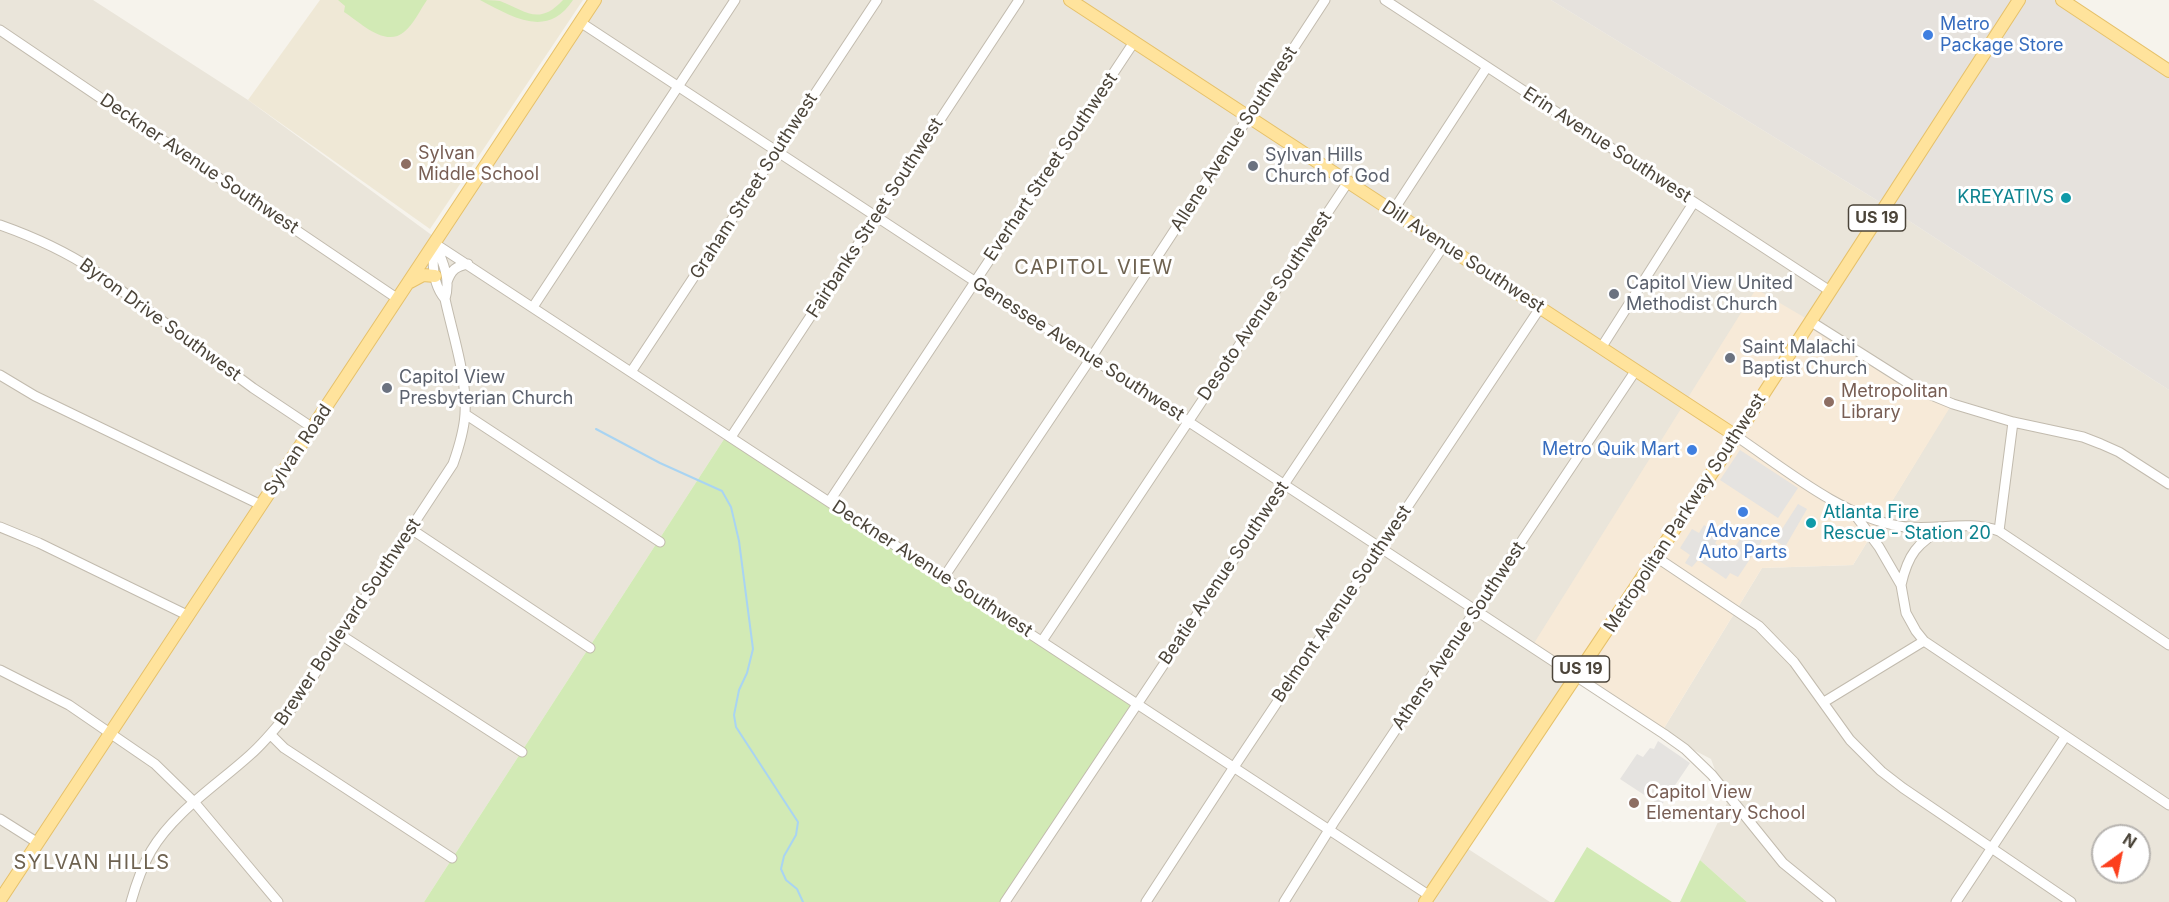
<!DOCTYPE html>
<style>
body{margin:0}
#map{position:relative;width:2169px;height:902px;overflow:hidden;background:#f6f3ec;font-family:Inter,sans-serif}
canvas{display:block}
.north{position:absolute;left:2091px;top:824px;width:60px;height:60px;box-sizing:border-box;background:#fff;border:2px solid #b7b4b0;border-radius:50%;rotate:33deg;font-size:16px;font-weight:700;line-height:24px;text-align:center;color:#4b4439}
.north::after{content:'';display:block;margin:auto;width:21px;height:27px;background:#fc3f1d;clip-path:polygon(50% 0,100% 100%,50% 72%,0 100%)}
</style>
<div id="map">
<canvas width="2169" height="902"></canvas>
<div class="north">N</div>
</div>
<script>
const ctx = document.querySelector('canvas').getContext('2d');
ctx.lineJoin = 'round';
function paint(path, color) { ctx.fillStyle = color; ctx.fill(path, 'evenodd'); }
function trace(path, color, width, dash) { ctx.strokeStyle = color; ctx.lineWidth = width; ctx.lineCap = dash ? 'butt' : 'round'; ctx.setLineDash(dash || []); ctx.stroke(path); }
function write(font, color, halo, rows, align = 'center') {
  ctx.font = font + ' Inter,sans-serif'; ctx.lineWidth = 6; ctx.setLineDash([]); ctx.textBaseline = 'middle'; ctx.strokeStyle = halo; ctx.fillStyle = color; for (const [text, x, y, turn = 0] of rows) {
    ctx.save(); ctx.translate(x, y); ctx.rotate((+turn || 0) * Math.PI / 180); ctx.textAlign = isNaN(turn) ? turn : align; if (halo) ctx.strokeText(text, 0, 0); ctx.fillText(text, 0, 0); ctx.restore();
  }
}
const residential = new Path2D(`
 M0,0H93L248,100L437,239L596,0H1551L1883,204L2169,390V902H1747L1700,860L1727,803L1711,759L1661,733L1762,568L1853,565L1951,404L1574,677L1462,845L1550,902H1008L728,433L424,902H0ZM2103,836H2139V872H2103Z`);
const commercial = new Path2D(`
 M1756,289L1952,404L1853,565L1762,568L1661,733L1531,648Z`);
const industrial = new Path2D(`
 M1551,0H2074L2169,64V390L1883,204Z`);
const education = new Path2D(`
 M320,0H583L430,229L248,100Z`);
const green = new Path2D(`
 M338,0H427C420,10 414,24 404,32C385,48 360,22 344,12L345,6Z
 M480,0C487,0 494,0 500,1C525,10 538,27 563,0H573C547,40 511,16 480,0Z
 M728,433L1138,708L1008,902H424Z
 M1587,847L1672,902H1554Z
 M1700,860L1747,902H1680Z`);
const parking = new Path2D(`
 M1740,450L1798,488L1778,518L1720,480Z
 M1798,504L1807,509L1785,547L1775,540Z
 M1704,525L1720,535L1715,543L1724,552L1726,550L1731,553L1746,530L1762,541L1738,577L1730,573L1726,579L1698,560L1692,567L1685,563L1690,555L1680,548L1692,529L1699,533Z
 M1658,741L1690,763L1661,806L1620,779L1637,754L1643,757L1650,748L1654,749Z`);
const stream = new Path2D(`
 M596,429L660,463L722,491L731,507L739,541L753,649L747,673L739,690L734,715L736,727L798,822L796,835L784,856L781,869L786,880L797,889L803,902`);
const minor = new Path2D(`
 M1385,0L1830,291
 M580,22L1664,734L1685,749L1712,775L1783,863L1831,902
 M0,30L398,299
 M1393,211L1487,67
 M0,225C34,237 65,251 95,271L253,388L313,428
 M434,243L1430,896
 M435,244C443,261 451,280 445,299
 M447,282C451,270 456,266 468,264
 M533,307L735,0
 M1810,321L1919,390L1953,404L2013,422L2083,437L2101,444L2119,452L2169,484
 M1601,348L1694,202
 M631,372L877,0
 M0,375L35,396L261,505
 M465,414L660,542
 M1736,436C1785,469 1841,516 1899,526C1933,532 1966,519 1999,531L2169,645
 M731,437L1019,0
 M829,502L1134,42
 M1853,512L1879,547L1901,585L1906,613L1916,631L1924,641L2169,805
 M0,527L39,543L189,616
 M411,529L590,648
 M1999,531L2013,422
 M1656,557L1759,626L1794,662L1850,740L1881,771L1903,788L2071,902
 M944,577L1091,358L1325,0
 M1901,585C1908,554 1917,543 1945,527
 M341,635L522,752
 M1042,641L1348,182
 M0,670L69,705L155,764L195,803L278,902
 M1824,702L1924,641
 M271,735L284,748L452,858
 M0,819L38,843
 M131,902C136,884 142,867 151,851C174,812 217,785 250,755C266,741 279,724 293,707L453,464C459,447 464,431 465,414C467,376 453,336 445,299C433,285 432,263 434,245
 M1005,902L1444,245
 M1146,902L1234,767L1540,308
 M1284,902L1334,822L1636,370
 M1956,902L2065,737`);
const major = new Path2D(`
 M1070,0L1736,436
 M2062,0L2169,71
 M410,282L423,275L435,276
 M0,900L595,0
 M1425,902L1722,458L2019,0`);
const markers = [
 [1928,35,6,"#3f7fe0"],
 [406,164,6,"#8d6e63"],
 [1253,166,6,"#6b7280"],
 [2066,198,6,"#0f9aa8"],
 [1614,294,6,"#6b7280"],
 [1730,358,6,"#6b7280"],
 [387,388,6,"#6b7280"],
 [1829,402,6,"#8d6e63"],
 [1692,450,6,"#3f7fe0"],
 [1743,512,6,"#3f7fe0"],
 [1811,523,6,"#0f9aa8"],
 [1634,803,6,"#8d6e63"]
];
const shields = [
 [1877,218,57],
 [1581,669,57]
];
const shieldNames = [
 ["US 19",1877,218],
 ["US 19",1581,669]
];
const shopNames = [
 ["Metro",1940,25],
 ["Package Store",1940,46],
 ["Metro Quik Mart",1680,450,"right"],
 ["Advance",1743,532,"center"],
 ["Auto Parts",1743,553,"center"]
];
const streetNames = [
 ["Allene Avenue Southwest",1234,139,-57],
 ["Erin Avenue Southwest",1607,145,33],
 ["Deckner Avenue Southwest",199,164,34],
 ["Everhart Street Southwest",1051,167,-56],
 ["Graham Street Southwest",754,186,-57],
 ["Fairbanks Street Southwest",875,218,-57],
 ["Dill Avenue Southwest",1463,257,33],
 ["Desoto Avenue Southwest",1265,306,-56],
 ["Byron Drive Southwest",160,320,36],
 ["Genessee Avenue Southwest",1078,349,33],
 ["Sylvan Road",298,450,-56],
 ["Metropolitan Parkway Southwest",1685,513,-57],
 ["Deckner Avenue Southwest",932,569,33],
 ["Beatie Avenue Southwest",1224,573,-56],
 ["Belmont Avenue Southwest",1342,604,-56],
 ["Brewer Boulevard Southwest",348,622,-56],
 ["Athens Avenue Southwest",1459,636,-56]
];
const educationNames = [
 ["Sylvan",418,154],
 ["Middle School",418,175],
 ["Metropolitan",1841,392],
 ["Library",1841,413],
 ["Capitol View",1646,793],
 ["Elementary School",1646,814]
];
const worshipNames = [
 ["Sylvan Hills",1265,156],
 ["Church of God",1265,177],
 ["Capitol View United",1626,284],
 ["Methodist Church",1626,305],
 ["Saint Malachi",1742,348],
 ["Baptist Church",1742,369],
 ["Capitol View",399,378],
 ["Presbyterian Church",399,399]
];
const cultureNames = [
 ["KREYATIVS",2054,198],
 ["Atlanta Fire",1823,513,"left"],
 ["Rescue - Station 20",1823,534,"left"]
];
const neighbourhoodNames = [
 ["CAPITOL VIEW",1094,268],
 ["SYLVAN HILLS",92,863]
];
paint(residential, '#eae5da');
paint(commercial, '#f7ead8');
paint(industrial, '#e6e2dd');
paint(education, '#efe8d6');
paint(green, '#d2eab5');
paint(parking, '#e5e3e0');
trace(stream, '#a9d4f2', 2);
trace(minor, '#c2bbae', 11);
trace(major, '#e6c16a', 14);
trace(minor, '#fff', 9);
trace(major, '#ffe39c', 12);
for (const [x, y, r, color] of markers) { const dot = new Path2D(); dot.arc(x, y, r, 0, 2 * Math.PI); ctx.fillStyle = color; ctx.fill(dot); trace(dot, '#fff', 2); }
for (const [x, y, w] of shields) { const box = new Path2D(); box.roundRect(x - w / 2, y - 13, w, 26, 4.5); ctx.fillStyle = '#fff'; ctx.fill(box); trace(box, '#4b4439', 1.5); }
write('bold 16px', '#4b4439', null, shieldNames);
write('18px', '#366cbe', '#fff', shopNames, 'left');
write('18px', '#4b4439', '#fff', streetNames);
write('18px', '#785e54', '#fff', educationNames, 'left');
write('18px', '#5b616d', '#fff', worshipNames, 'left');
write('18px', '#0d838f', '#fff', cultureNames, 'right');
ctx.letterSpacing = '1.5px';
write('20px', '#6e6250', '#fff', neighbourhoodNames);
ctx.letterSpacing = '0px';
</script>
